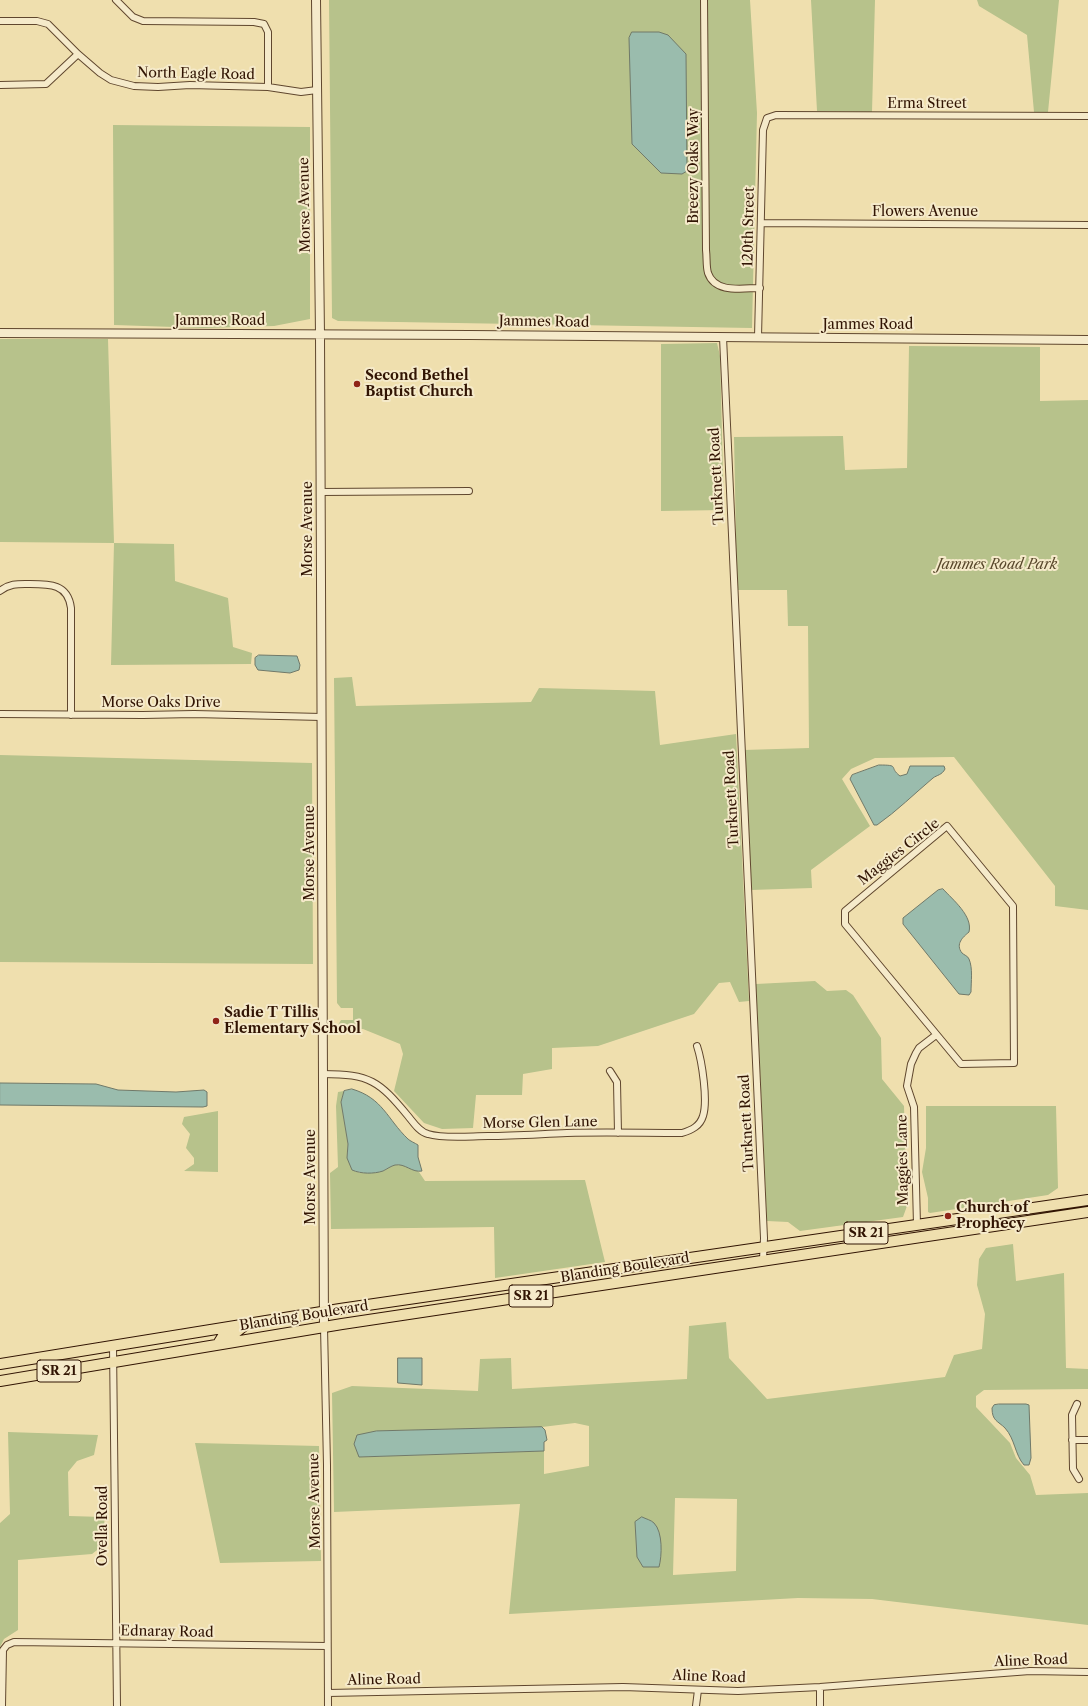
<!DOCTYPE html>
<style>
body{margin:0}
canvas{display:block;background:#efdfae}
</style>
<canvas width="1088" height="1706"></canvas>
<script>
const ctx = document.querySelector('canvas').getContext('2d');
ctx.lineJoin = 'round';
function paint(path, color) { ctx.fillStyle = color; ctx.fill(path, 'evenodd'); }
function trace(path, color, width, dash) { ctx.strokeStyle = color; ctx.lineWidth = width; ctx.lineCap = dash ? 'butt' : 'round'; ctx.setLineDash(dash || []); ctx.stroke(path); }
function write(font, color, halo, rows, align = 'center') {
  ctx.font = font + ' "Libre Caslon Text",serif'; ctx.lineWidth = 4; ctx.setLineDash([]); ctx.textBaseline = 'middle'; ctx.strokeStyle = halo; ctx.fillStyle = color; for (const [text, x, y, turn = 0] of rows) {
    ctx.save(); ctx.translate(x, y); ctx.rotate((+turn || 0) * Math.PI / 180); ctx.textAlign = isNaN(turn) ? turn : align; if (halo) ctx.strokeText(text, 0, 0); ctx.fillText(text, 0, 0); ctx.restore();
  }
}
const green = new Path2D(`
 M329,0H750L757,113L752,328L338,321L332,318Z
 M811,0H875L872,112L817,111Z
 M977,0H1059L1048,112H1034L1027,35L979,6Z
 M113,125L310,127V319L274,326L204,328L114,325Z
 M0,339H108L114,543L174,544L175,581L228,598L233,647L252,653L251,664L111,665L114,543L0,542Z
 M717,343L720,356L724,510L661,511V344Z
 M909,346L1040,347V401L1088,400V910L1055,906V886L954,757L875,758L851,769L842,779L870,826L811,870L812,888L751,890L744,750L809,748L808,626H788L787,590H737L734,437L843,436L845,470L907,468Z
 M352,677L356,706L531,702L539,688L655,691L660,745L736,734L749,1001L739,1002L730,982L719,983L694,1014L598,1046L552,1048V1069L523,1074L522,1095H476L473,1128L442,1129L424,1123L394,1091L403,1054L400,1044L363,1029L335,1030L341,1020H353V1008H341L337,1003L334,678Z
 M0,755L312,763L313,964L0,962Z
 M815,981L827,991L846,990L853,995L881,1038L882,1079L904,1106L907,1206L903,1217L800,1231L788,1222L767,1221L756,984Z
 M344,1091L341,1102L348,1144L347,1152L352,1170L360,1173L383,1171L394,1165H404L419,1172L425,1181L585,1180L605,1262L495,1278L494,1227L331,1229L330,1173L338,1167L336,1106L338,1092Z
 M926,1106H1056L1058,1188L1048,1195L930,1213L928,1212V1198L922,1172L926,1148Z
 M218,1111V1172L184,1171L194,1164V1158L186,1148L190,1134L182,1124L184,1117Z
 M1013,1244L1016,1281L1064,1273L1066,1368L1088,1369V1389L984,1390L976,1396V1407L1010,1443L1016,1458L1030,1475L1036,1495L1088,1493V1625L872,1599L798,1598L509,1614L520,1504L334,1512L332,1393L352,1386L478,1391L480,1359L511,1358L512,1389L687,1379L689,1326L726,1322L729,1358L767,1399L945,1377L954,1355L982,1349L985,1314L977,1285L979,1259L986,1248ZM575,1423L589,1426V1466L544,1474V1451L359,1457L376,1431L542,1427ZM675,1498L737,1499L736,1571L673,1575Z
 M8,1432L98,1435L94,1455L77,1461L68,1472L69,1516L104,1517L106,1543L92,1554L18,1560V1630L4,1639L0,1647V1523L10,1514Z
 M195,1443L319,1446L321,1561L220,1563Z`);
const water = new Path2D(`
 M632,32H659L668,35L686,54L687,171L682,174L661,173L632,144L629,38Z
 M259,655L297,656L300,665L299,670L290,673L258,670L255,665V658Z
 M879,765C901,765 888,767 900,776L907,774L910,766H944L945,769C942,775 937,775 933,778C914,794 897,811 877,825H874L850,779L852,775Z
 M943,889C953,900 973,916 969,932C963,937 955,944 962,953C964,955 968,956 969,959C973,968 971,982 971,992L969,995L959,994L903,924V918L938,890Z
 M0,1083L96,1084L118,1090L176,1092L204,1090L207,1092V1106L203,1107L0,1105Z
 M352,1089C383,1098 387,1119 408,1139C410,1141 415,1143 418,1145V1157L422,1171C412,1173 405,1163 395,1165C391,1166 387,1169 383,1171C374,1174 361,1174 352,1170L347,1158L348,1144L341,1102L344,1091Z
 M398,1358H422V1385L398,1383Z
 M999,1404H1026L1029,1405L1031,1458L1029,1465H1024C1015,1455 1015,1439 1005,1428C998,1421 992,1421 992,1408L994,1405Z
 M542,1427L545,1430L547,1440L544,1442V1451L359,1457L354,1444L357,1435L376,1431Z
 M642,1517C646,1519 651,1520 654,1523C663,1532 662,1556 659,1567H643L637,1557L635,1522Z`);
const minor = new Path2D(`
 M116,0L133,17L143,21L254,22L264,24L268,32V87
 M704,0L706,250C707,258 706,266 708,273C715,294 743,288 760,288
 M0,21H37L48,24L78,54L100,73L111,80L134,86L158,87L190,85L268,87L301,92L317,90
 M0,85L46,84L78,54
 M762,223L1088,225
 M723,337L764,1238L763,1260
 M758,337L763,130L767,118L776,115L1088,116
 M320,492L469,491
 M0,591C10,583 19,584 30,584C50,584 68,584 71,608V715
 M0,714L143,715L194,714L322,717
 M947,826L1013,906L1014,1063L961,1064L845,924V911Z
 M610,1071L617,1082L618,1133
 M323,1074C370,1074 379,1081 408,1116C413,1122 419,1132 428,1134C444,1139 471,1136 488,1136C514,1136 541,1134 567,1133C605,1132 644,1133 682,1133C692,1130 700,1126 703,1116C708,1101 702,1061 697,1046
 M917,1225L914,1107L907,1086L911,1064L916,1053L919,1048L936,1035
 M324,1327L327,1465L328,1706
 M113,1346L117,1706
 M1077,1404L1072,1415L1073,1469L1079,1479
 M1072,1440H1088
 M328,1693L623,1687L738,1691L820,1687L1030,1671L1088,1672
 M2,1706L3,1650L7,1645L14,1642L327,1646
 M696,1706L698,1690
 M820,1706V1687`);
const tertiary = new Path2D(`
 M316,0L320,334L324,1327
 M0,333L470,335L1088,340`);
const primary = new Path2D(`
 M218,1344L223,1336L235,1333L245,1325
 M0,1364L340,1309L1088,1200
 M0,1381L342,1324L1088,1212`);
const markers = [
 [357,384,4,"#8f2418"],
 [216,1021,4,"#8f2418"],
 [948,1216,4,"#8f2418"]
];
const shields = [
 [866,1233,44],
 [531,1296,44],
 [59,1371,44]
];
const shieldNames = [
 ["SR 21",866,1233],
 ["SR 21",531,1296],
 ["SR 21",59,1371]
];
const streetNames = [
 ["North Eagle Road",196,74,1],
 ["Erma Street",927,104],
 ["Breezy Oaks Way",694,166,-90],
 ["Morse Avenue",305,205,-91],
 ["Flowers Avenue",925,212],
 ["120th Street",749,227,-89],
 ["Jammes Road",220,321],
 ["Jammes Road",544,322,1],
 ["Jammes Road",868,325],
 ["Turknett Road",717,476,-93],
 ["Morse Avenue",308,529,-90],
 ["Morse Oaks Drive",161,703],
 ["Turknett Road",732,799,-93],
 ["Maggies Circle",899,852,-38],
 ["Morse Avenue",310,853,-90],
 ["Morse Glen Lane",540,1123,-1],
 ["Turknett Road",747,1123,-93],
 ["Maggies Lane",903,1160,-91],
 ["Morse Avenue",311,1177,-90],
 ["Blanding Boulevard",625,1268,-9],
 ["Blanding Boulevard",304,1316,-9],
 ["Morse Avenue",315,1501,-91],
 ["Ovella Road",103,1526,-90],
 ["Ednaray Road",167,1632,1],
 ["Aline Road",1031,1661,-2],
 ["Aline Road",709,1677,2],
 ["Aline Road",384,1680,-1]
];
const poiNames = [
 ["Second Bethel",365,376],
 ["Baptist Church",365,392],
 ["Sadie T Tillis",224,1013],
 ["Elementary School",224,1029],
 ["Church of",956,1208],
 ["Prophecy",956,1224]
];
const parkNames = [
 ["Jammes Road Park",997,565]
];
paint(green, '#b7c28b');
paint(water, '#9abcad');
trace(water, '#707969', 1);
trace(minor, '#60472e', 8);
trace(tertiary, '#60472e', 10);
trace(primary, '#311403', 12);
trace(minor, '#f5eaca', 6);
trace(tertiary, '#f5eaca', 8);
trace(primary, '#efdfae', 10);
for (const [x, y, r, color] of markers) { const dot = new Path2D(); dot.arc(x, y, r, 0, 2 * Math.PI); ctx.fillStyle = color; ctx.fill(dot); trace(dot, '#f5eaca', 1.5); }
for (const [x, y, w] of shields) { const box = new Path2D(); box.roundRect(x - w / 2, y - 11, w, 22, 3); ctx.fillStyle = '#f5eaca'; ctx.fill(box); trace(box, '#311403', 1); }
write('bold 13px', '#311403', null, shieldNames);
write('14px', '#311403', '#f5eaca', streetNames);
write('bold 14px', '#311403', '#f5eaca', poiNames, 'left');
write('italic 14px', '#59482c', '#f5eaca', parkNames);
</script>
